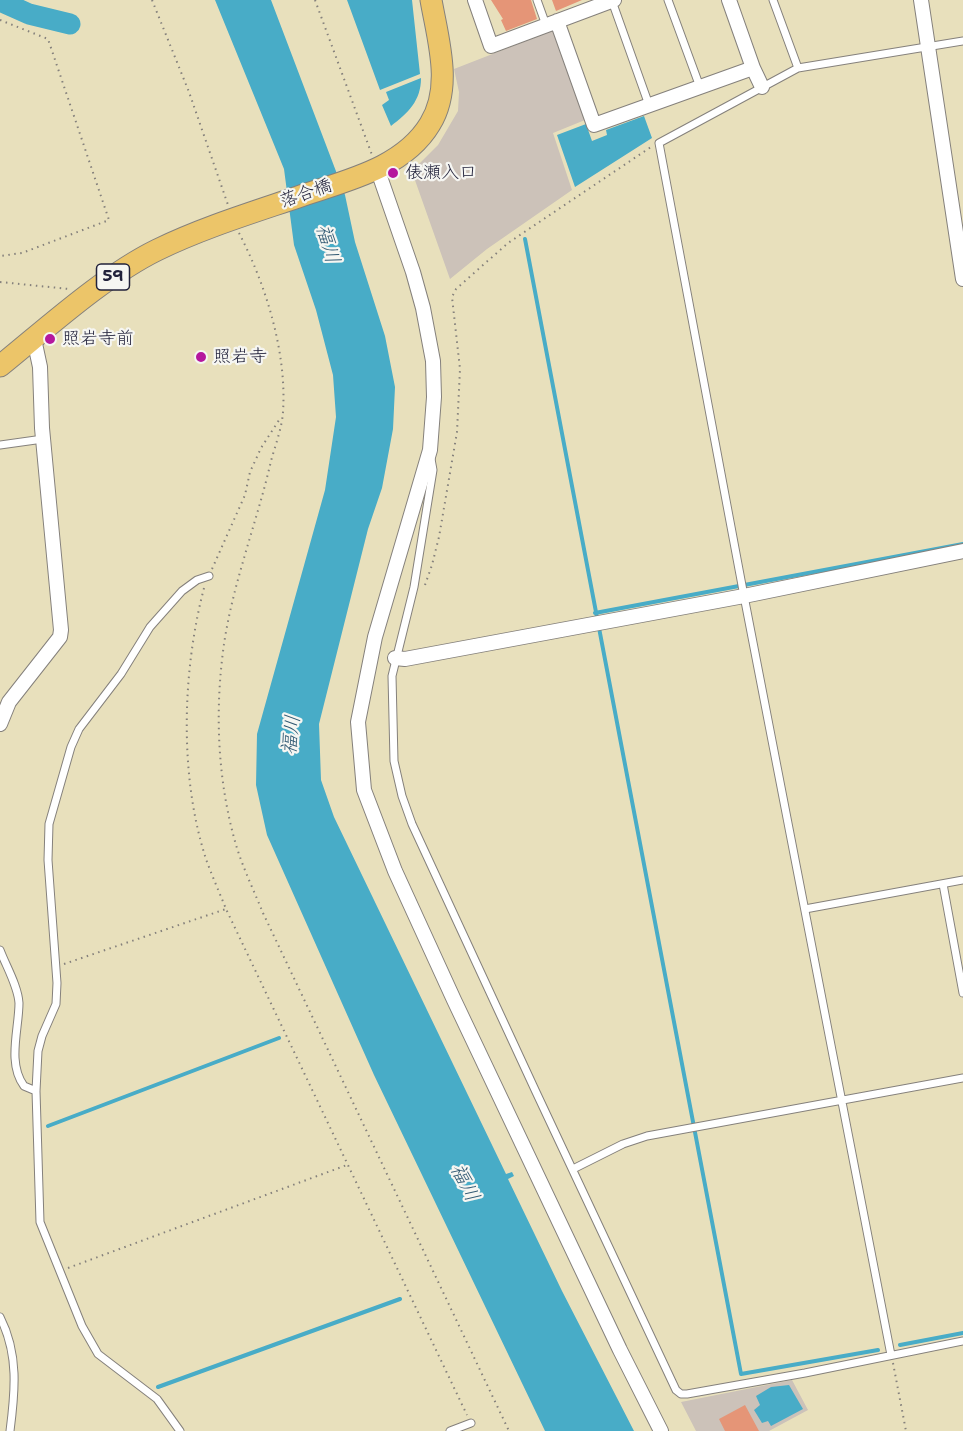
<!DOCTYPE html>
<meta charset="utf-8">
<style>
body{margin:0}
canvas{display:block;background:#e8e0bc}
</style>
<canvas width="963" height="1431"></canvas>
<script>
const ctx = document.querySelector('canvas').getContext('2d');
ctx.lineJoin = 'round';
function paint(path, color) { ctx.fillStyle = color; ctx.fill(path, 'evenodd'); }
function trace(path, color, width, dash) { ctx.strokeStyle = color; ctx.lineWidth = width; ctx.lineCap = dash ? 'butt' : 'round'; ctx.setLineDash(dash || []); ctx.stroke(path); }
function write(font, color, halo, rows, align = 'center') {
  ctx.font = font + ' "Shantell Sans","Klee One",sans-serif'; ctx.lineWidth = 4.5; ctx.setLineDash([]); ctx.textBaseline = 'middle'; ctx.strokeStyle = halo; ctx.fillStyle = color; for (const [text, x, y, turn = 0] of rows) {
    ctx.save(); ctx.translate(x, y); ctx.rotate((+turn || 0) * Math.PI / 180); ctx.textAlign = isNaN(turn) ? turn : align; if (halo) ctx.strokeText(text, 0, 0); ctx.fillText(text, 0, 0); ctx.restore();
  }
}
const industrial = new Path2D(`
 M554,30L585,120L553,133L572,190L487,249L450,279L411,169L419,164L438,145L458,111L459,92L454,69Z
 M792,1380L808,1410L769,1431H696L681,1402Z`);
const water = new Path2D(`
 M215,0H271L345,195L355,242L385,336L395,387L393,429L382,488L368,529L319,724L321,780L334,817L506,1174L512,1172L514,1176L508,1179L562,1291L634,1431H545L374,1075L267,835L256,785L257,734L325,490L336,417L333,375L316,310L294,245L284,169Z
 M347,0H412L420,74L380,90Z
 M421,78C421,101 408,113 391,126L382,105L389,100L386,92Z
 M644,116L652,138L575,187L557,135L586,124L592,141L607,135L606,130Z
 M789,1385L803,1409L771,1426L768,1421L762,1423L754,1410L760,1405L756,1396L771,1387Z`);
const stream = new Path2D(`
 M525,239L741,1374L878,1350
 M595,613L963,544
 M48,1126L279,1038
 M900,1345L963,1333
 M158,1387L400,1299`);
const river = new Path2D(`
 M0,1L29,14L70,24`);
const building = new Path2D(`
 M491,0H531L537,19L506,31L501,20L503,19Z
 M552,0H582L556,11Z
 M745,1405L759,1431H725L719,1419Z`);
const path = new Path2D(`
 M152,0L189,92L228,205
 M315,0L372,155
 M0,20L48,39L109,220L22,253L0,256
 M239,233C266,285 287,353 283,412C282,428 275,446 271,461C256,527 229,592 222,660C215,722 219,786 236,845C243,868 254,891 263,913L509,1431
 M0,282L69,289
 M212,569L245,495L250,472L261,448L281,417
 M425,585L432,565L439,537L457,432L460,369L452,297L456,289L508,243L651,147
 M204,588C182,672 179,779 207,862C213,878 220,894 226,909L467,1415
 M64,964L226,909
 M68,1268L347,1165
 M893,1363L906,1431`);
const lane = new Path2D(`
 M537,0L546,25
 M668,0L700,87
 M773,0L798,68
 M612,1L649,105
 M0,445L43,439
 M431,459L433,470L414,587L392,676L394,761L402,796L412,824L536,1092L676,1390L681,1394H687L805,1373L963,1341
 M943,884L963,993
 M805,909L963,880
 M0,950C6,966 18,986 19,1003C19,1029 7,1063 24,1086L36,1091
 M573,1169L623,1144L647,1136L963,1078
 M0,1317C19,1354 15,1392 10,1431
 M891,1355L744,596L659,143L798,68L963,41
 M180,1431L157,1399L98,1354L82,1326L40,1222L36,1091L38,1051L42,1036L56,1004L57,983L48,860L49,824L71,747L79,729L121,674L150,627L182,591L197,580L209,576
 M450,1431L471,1423`);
const street = new Path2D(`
 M475,0L491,46L614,0
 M729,0L753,68L762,87
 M921,0L963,279
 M557,21L594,125L753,68
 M377,168L413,272L423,308L433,361L434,397L430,450L375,637L358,722L364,790L395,871L454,1000L620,1350L661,1431
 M395,658L405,659L744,596L963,551
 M0,724L9,702L60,637L61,630L42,428L40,367L34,339`);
const primary = new Path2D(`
 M0,366C47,328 104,276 157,250C202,228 251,213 298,197C344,181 403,169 430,124C453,87 438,40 431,0`);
const markers = [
 [393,173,6,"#b5179e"],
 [50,339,6,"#b5179e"],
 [201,357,6,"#b5179e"]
];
const shields = [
 [113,277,33]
];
const shieldNames = [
 ["59",113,277]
];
const poiNames = [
 ["俵瀬入口",405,173],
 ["照岩寺前",62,339],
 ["照岩寺",213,357]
];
const streetNames = [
 ["落合橋",306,194,-19]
];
const waterNames = [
 ["福川",327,244,74],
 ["福川",292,735,-84],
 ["福川",464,1183,63]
];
paint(industrial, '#ccc2b9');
paint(water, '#48acc7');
trace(stream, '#48acc7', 4);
trace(river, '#48acc7', 21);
paint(building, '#e59577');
trace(lane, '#85817c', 9);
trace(street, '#85817c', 16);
trace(primary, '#85817c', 23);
trace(path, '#85817c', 2, [1.5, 4.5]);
trace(lane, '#fff', 7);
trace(street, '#fff', 14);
trace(primary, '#ecc569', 21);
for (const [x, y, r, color] of markers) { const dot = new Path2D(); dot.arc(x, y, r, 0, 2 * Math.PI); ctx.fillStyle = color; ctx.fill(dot); trace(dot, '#f6f6f2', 2); }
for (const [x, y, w] of shields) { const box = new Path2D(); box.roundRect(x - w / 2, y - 13, w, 26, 4.5); ctx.fillStyle = '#f6f6f2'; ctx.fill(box); trace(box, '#22223b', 1.5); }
write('bold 16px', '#22223b', null, shieldNames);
write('18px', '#22223b', '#f6f6f2', poiNames, 'left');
write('18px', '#22223b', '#f6f6f2', streetNames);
write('italic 20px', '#315973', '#f6f6f2', waterNames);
</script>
